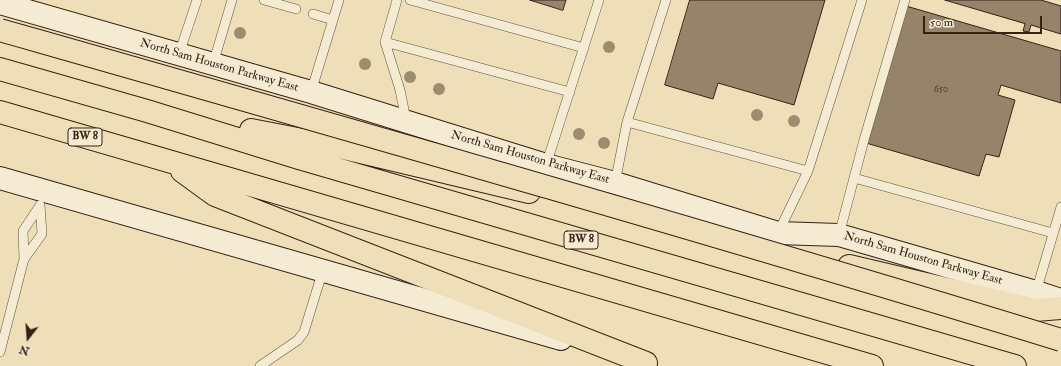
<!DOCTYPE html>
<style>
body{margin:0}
#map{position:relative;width:1061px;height:366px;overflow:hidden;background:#efdfb9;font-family:"IM FELL Double Pica",serif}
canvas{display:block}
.north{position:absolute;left:8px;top:318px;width:40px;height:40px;-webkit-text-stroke:3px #f5ead2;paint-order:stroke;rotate:197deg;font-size:11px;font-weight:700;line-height:16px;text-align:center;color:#362214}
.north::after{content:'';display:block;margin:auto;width:14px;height:18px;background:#362214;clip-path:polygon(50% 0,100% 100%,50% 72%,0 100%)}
.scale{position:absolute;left:923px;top:16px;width:119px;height:18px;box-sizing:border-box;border:2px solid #362214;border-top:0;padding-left:5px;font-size:12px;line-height:14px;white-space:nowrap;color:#362214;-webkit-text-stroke:3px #f5ead2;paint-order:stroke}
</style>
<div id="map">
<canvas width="1061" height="366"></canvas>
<div class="north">N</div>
<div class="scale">50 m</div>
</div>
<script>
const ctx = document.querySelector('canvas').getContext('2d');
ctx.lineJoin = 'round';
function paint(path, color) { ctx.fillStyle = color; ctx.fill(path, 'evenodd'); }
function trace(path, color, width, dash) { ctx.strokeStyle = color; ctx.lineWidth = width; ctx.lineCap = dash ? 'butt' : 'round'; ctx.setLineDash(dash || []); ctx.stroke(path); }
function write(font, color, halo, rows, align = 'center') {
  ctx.font = font + ' "IM FELL Double Pica",serif'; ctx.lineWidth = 3; ctx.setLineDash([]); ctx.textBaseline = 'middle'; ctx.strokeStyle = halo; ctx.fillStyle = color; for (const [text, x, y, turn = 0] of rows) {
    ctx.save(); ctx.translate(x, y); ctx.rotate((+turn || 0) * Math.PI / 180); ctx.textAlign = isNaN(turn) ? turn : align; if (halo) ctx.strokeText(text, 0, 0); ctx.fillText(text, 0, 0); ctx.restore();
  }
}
const building = new Path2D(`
 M530,0H566L563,10Z
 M690,0H825L794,105L718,83L713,99L665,85Z
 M945,0H1041L1061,6V34L1031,25L1029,32L1023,31L1025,24Z
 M906,6L1061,51V103L1001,85L998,95L1015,100L999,157L986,154L979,176L866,143Z`);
const service = new Path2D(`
 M264,0L296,9
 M397,0L385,42L400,90L406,120
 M410,0L584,48
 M313,14L333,20
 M385,42L570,92
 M179,54L197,0
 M213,64L232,0
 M311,92L339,0
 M627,122L808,171
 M546,165L599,0
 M854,178L1053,233
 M615,183L627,122L666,0
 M778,233L808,171L862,0
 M839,235L864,140L905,0
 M24,259L42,234L40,205
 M1036,292L1061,207
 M0,352L24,259L23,231L39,207
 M260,366L298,340L304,332L323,270`);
const secondary = new Path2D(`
 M0,3L311,92L546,165L615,183L778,233L839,235L1036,292L1061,300
 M0,178L561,339`);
const motorway = new Path2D(`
 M0,69L147,111L299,158L1015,366
 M0,112L872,366
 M251,130L344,148L529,192
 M182,171L215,195L646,363
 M849,266L1036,310L1061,308`);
const motorwayBridge = new Path2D(`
 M0,30C354,131 709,232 1061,340`);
const trees = [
 [240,33],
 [609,47],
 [365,64],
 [410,77],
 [439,89],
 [757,115],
 [794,121],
 [579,134],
 [604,143]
];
const numberNames = [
 ["650",941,90]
];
const shields = [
 [85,137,34],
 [581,240,34]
];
const shieldNames = [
 ["BW 8",85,137],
 ["BW 8",581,240]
];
const streetNames = [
 ["North Sam Houston Parkway East",219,66,16],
 ["North Sam Houston Parkway East",530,158,16],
 ["North Sam Houston Parkway East",923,259,16]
];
paint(building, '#96846a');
trace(building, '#362214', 1);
trace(service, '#64513d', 10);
trace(secondary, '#362214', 24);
trace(motorway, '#362214', 24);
trace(service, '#f5ead2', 9);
trace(secondary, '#f5ead2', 22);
trace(motorway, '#efdfb9', 22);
trace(motorwayBridge, '#362214', 24, []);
trace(motorwayBridge, '#efdfb9', 22);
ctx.fillStyle = '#9e8c71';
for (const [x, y] of trees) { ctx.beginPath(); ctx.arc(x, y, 6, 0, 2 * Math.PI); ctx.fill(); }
write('10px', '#4e3a2a', null, numberNames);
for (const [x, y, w] of shields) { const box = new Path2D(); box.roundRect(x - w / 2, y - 9, w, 18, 3); ctx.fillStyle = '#f5ead2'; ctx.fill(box); trace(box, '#362214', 1); }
write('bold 11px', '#362214', null, shieldNames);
write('12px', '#362214', '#f5ead2', streetNames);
</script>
